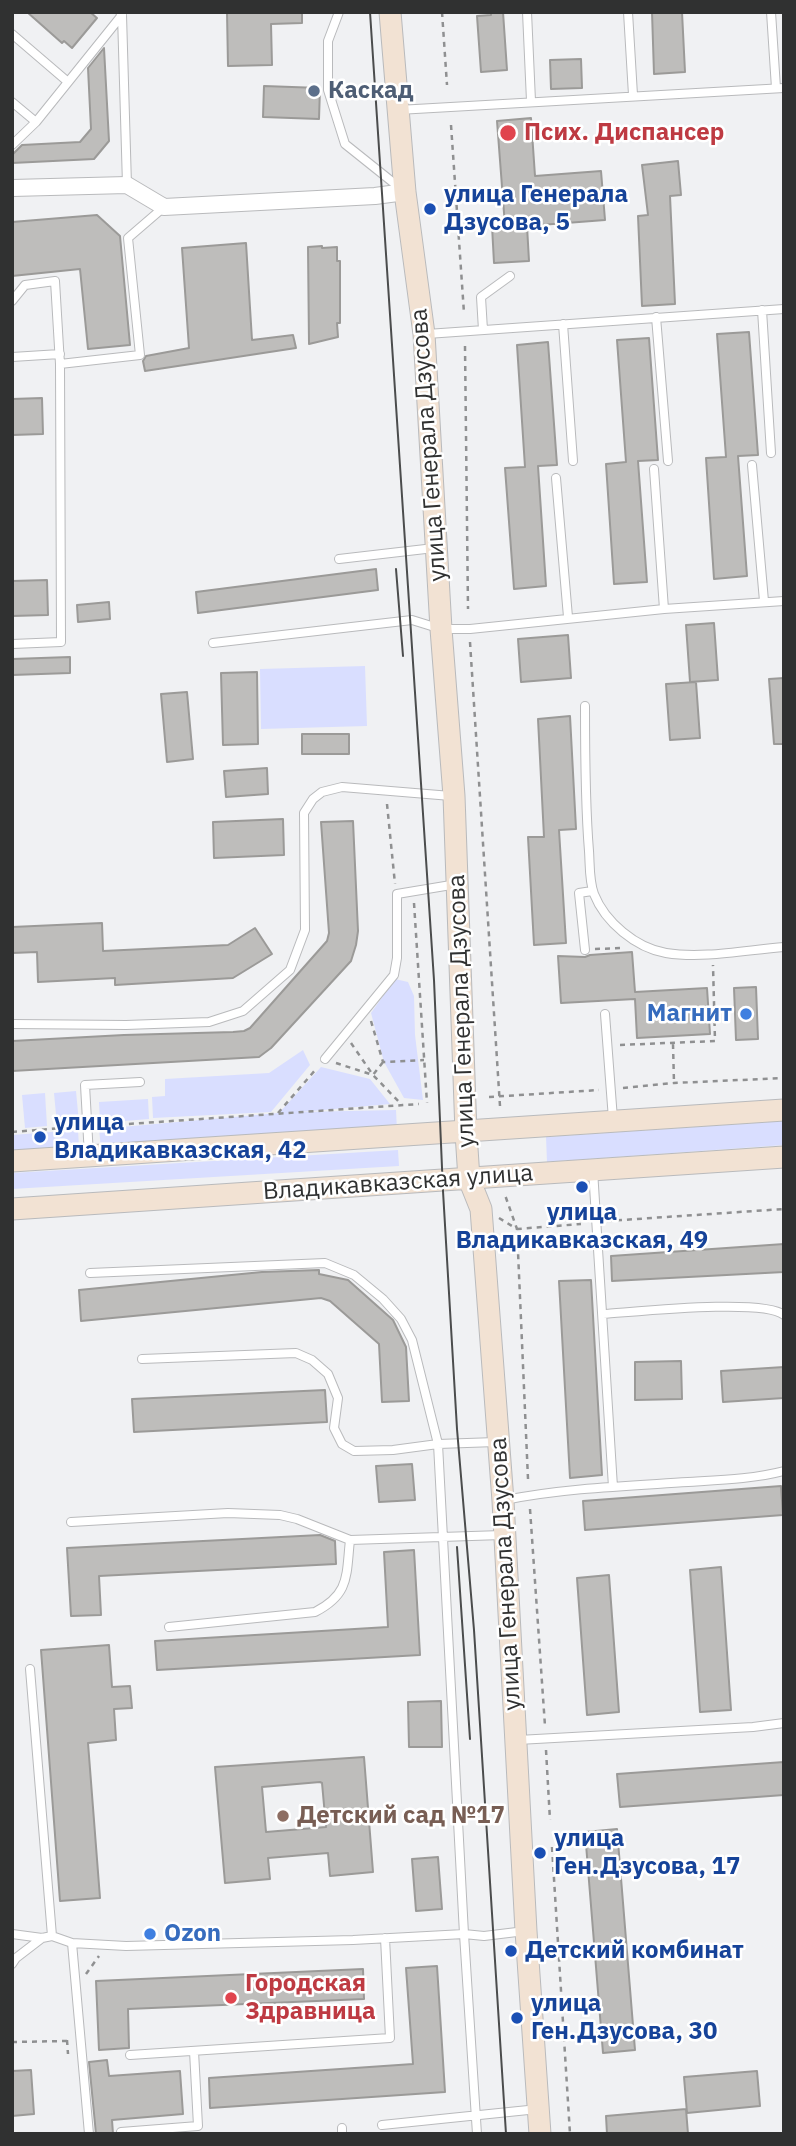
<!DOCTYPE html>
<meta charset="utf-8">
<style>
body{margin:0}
#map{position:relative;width:796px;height:2146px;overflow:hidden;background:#f0f1f3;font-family:"IBM Plex Sans",sans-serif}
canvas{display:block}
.frame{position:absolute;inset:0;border:14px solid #303131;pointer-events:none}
</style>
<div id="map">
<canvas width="796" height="2146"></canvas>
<div class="frame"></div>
</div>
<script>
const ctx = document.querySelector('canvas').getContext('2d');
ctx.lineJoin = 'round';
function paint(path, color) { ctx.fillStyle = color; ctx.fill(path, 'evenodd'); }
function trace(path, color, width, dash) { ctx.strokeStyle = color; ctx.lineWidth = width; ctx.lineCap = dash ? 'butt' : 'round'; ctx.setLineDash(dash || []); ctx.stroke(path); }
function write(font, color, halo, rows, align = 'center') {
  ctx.font = font + ' "IBM Plex Sans",sans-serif'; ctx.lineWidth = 5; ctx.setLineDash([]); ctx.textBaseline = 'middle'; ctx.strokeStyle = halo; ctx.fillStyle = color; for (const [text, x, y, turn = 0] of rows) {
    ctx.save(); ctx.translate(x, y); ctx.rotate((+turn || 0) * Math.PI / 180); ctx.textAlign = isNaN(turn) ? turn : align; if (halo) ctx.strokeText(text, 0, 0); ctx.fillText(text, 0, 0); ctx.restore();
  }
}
const green = new Path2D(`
 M365,666L367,726L261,729L260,669Z
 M395,979L408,982L414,996L415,1035L423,1100L404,1098L384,1062L371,1013Z
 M303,1050L310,1065L271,1112L153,1118L152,1097L165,1096V1079L269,1073Z
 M321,1067L370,1079L390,1104L300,1112L396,1110L397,1131L101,1149L99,1129L279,1113Z
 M76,1091L79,1123L57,1125L54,1093Z
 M45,1093L47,1126L25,1128L22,1095Z
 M148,1099L149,1119L100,1123L99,1102Z
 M784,1121V1145L547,1162L546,1137Z
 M78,1130L79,1147L12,1152V1135Z
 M398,1150L399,1166L12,1189V1173Z`);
const building = new Path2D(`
 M27,12H90L97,18L72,48L64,41L62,43Z
 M227,12H302V23L271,24L272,65L228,66Z
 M491,12H503L507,70L481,72L477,16L491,15Z
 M652,12H682L685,72L654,74Z
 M104,48L109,141L94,159L12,163V155L22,145L80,142L91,129L88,68Z
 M581,59L582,88L551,89L550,60Z
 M264,86L320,88L319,119L263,117Z
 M531,118L535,176L601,171L605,220L527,226L529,261L494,263L492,226H505L497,121Z
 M678,161L681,195L670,196L675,304L642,306L638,216L648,215L642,165Z
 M97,215L120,236L130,345L88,349L80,269L12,276V222Z
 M246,243L252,340L293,335L296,348L145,371L143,361L146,356L189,348L182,248Z
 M322,246V248L337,247V261H340V323H337L338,337L309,344L308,247Z
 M749,332L758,455L738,456L747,576L714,579L706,458L726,457L717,334Z
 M649,338L658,460L638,461L647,582L614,584L606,464L626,462L617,340Z
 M548,342L557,465L538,466L546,586L514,589L505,468L525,467L517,345Z
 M42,398L43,434L12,435V399Z
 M376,569L378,590L198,613L196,592Z
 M47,580L48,615L12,616V581Z
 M109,602L110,619L78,622L77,605Z
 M714,623L718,680L690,682L686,625Z
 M568,635L571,678L521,682L518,639Z
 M70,657V673L12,675V659Z
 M257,672L258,744L223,745L221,673Z
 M784,678V744H774L769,679Z
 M696,682L700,738L670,740L666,684Z
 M187,692L193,759L167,762L161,694Z
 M570,716L576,829L559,830L566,943L534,945L528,837H544L538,719Z
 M302,734H349V754H302Z
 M267,768L268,794L226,797L224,771Z
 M283,819L284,855L214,858L213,822Z
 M353,821L358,931L356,945L351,961L271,1048L259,1057L12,1071V1041L124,1035L233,1032L244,1031L250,1028L327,941L329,933L321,822Z
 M102,923L103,951L228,945L255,928L272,954L233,978L115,985V978L38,982L37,952L12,953V927Z
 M632,952L635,992L707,988L710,1034L637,1038L635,999L561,1003L558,956L585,957L590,955Z
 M756,987L758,1039L736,1040L734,988Z
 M784,1244V1272L612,1281L611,1256Z
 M319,1270V1274L348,1280L393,1320L406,1347L409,1401L382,1402L379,1344L330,1301L321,1298L81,1321L79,1290L262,1272Z
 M591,1280L602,1475L570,1478L559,1281Z
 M681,1361L682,1399L635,1400V1362Z
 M784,1367V1398L723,1402L721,1371Z
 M325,1390L327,1422L134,1432L132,1399Z
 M412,1464L415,1500L379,1502L376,1466Z
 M781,1486L783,1515L585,1530L583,1501Z
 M320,1535L335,1541L336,1564L99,1576L101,1615L71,1616L67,1548Z
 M414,1550L420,1655L157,1670L155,1641L388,1627L384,1552Z
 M721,1567L731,1710L700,1712L690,1570Z
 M609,1575L619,1712L587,1715L577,1578Z
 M109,1645L112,1687L130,1686L132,1708L114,1709L116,1740L88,1743L100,1898L60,1901L41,1650Z
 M441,1701L442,1747H409L408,1702Z
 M364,1757L373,1872L330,1876L328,1853L268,1858L270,1879L225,1883L215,1767ZM320,1782L322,1783L326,1827L266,1832L262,1787Z
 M784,1762V1795L620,1807L617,1774Z
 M617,1829L635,2050L603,2053L585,1832Z
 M438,1857L442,1909L416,1911L412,1859Z
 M437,1966L445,2092L210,2108L209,2078L413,2064L406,1968Z
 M363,1969L364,1999L128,2009L129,2048L99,2050L96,1981Z
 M107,2060L109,2076L180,2071L183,2114L112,2120L113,2134H96L89,2062Z
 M31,2070L34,2114L12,2116V2071Z
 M757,2071L760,2106L687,2113L684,2077Z
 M686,2109L688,2134H607L606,2116Z`);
const path = new Path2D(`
 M442,12L447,85
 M451,125L464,313
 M465,346L468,609
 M470,642L500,1106
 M387,804L395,884
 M414,903L427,1103
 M595,949L623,948
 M371,1021L383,1062L424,1060
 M351,1043L373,1075L383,1062
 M673,1044L674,1083
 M620,1045L715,1041L713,965
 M336,1063L373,1075L402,1105
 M623,1088L674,1083L784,1078
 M489,1097L599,1090
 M278,1113L317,1068
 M99,1126L419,1104
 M12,1132L75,1127
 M499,1218L517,1229L505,1195
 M607,1221L784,1209
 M528,1479L517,1229L581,1224
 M530,1509L545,1726
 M546,1750L550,1820
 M552,1847L570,2134
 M86,1974L99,1956
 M67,2040L68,2054
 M12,2042L67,2041`);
const lane = new Path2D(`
 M120,12L122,15L127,185
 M339,12L328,41V90L345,144L400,188
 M527,12L531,101
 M628,12L633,95
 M771,12L776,88
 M12,34L68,82
 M12,102L36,122
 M398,110L784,88
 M12,145L36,122L122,15
 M12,301L25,285L55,281L60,364
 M762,310L771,453
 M656,317L668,461
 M563,324L573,461
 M483,330L481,297L510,276
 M427,334L784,309
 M12,357L60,354
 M752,465L764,601
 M654,469L664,609
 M556,478L568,617
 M339,559L434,548
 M213,643L412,620L441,629H470L664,609L784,601
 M12,644L61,642L60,364L140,355L128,238L164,207
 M585,706C585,755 585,803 589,851C590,865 589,881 594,894C605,922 636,948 666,953C703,959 746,950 784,947
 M585,950L579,893L592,891
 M605,1014L613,1119
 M12,1024L126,1025L209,1022L243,1011L290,970L305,930L304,813L313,799L322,792L342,787L451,796
 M325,1059L394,975L397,958V894L457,884
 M89,1156L85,1085L140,1082
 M593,1170L613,1487
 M90,1273L325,1263L354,1275L383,1299L401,1319L412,1340L438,1444L464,1934L477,2134
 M603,1314C635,1312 764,1298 784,1315
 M142,1359L296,1353L312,1360L328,1374L338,1398L334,1428L342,1444L354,1451L393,1450L438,1444L496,1442
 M505,1500C565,1488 627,1486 688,1482C720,1480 753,1479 784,1471
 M71,1522L228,1513L280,1515L297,1519L350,1540
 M169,1627L315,1612C350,1594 346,1576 350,1540L502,1535
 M30,1669L52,1936
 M518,1740L753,1727L784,1723
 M12,1934L42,1938L52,1936L72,1943L126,1946L353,1940L464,1934L484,1936L525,1931
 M72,1943L89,2134
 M12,1964L16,1958L42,1938
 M130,2055L390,2038L385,1938
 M382,2125L538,2109
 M342,2128V2134
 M121,2132L198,2126L194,2051`);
const street = new Path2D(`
 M12,188L127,185L164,207L375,196L405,192`);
const secondary = new Path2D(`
 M390,12L405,192L424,334L441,629L454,796L466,1133L469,1179L481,1209L503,1501L526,1931L540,2134
 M12,1161L784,1110
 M12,1209L784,1157`);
const tram = new Path2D(`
 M370,12L434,980L443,1191L457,1429L474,1630L506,2134
 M396,569L403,656
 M457,1547L470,1739`);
const markers = [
 [314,91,7,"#5c6f8a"],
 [508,133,9,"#e0444e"],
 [430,209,7,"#1a4fb4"],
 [746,1014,7,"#3f7fe0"],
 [40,1137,7,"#1a4fb4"],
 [582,1187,7,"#1a4fb4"],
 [283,1816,7,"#8d6e63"],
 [540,1853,7,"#1a4fb4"],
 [150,1934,7,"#3f7fe0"],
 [511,1951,7,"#1a4fb4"],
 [231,1998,7,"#e0444e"],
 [517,2018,7,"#1a4fb4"]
];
const serviceNames = [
 ["Каскад",328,91]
];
const healthNames = [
 ["Псих. Диспансер",524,133],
 ["Городская",245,1984],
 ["Здравница",245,2012]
];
const transitNames = [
 ["улица Генерала",444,195],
 ["Дзусова, 5",444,223],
 ["улица",54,1123],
 ["Владикавказская, 42",54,1151],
 ["улица",582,1213,"center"],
 ["Владикавказская, 49",582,1241,"center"],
 ["улица",554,1839],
 ["Ген.Дзусова, 17",554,1867],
 ["Детский комбинат",525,1951],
 ["улица",531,2004],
 ["Ген.Дзусова, 30",531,2032]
];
const streetNames = [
 ["улица Генерала Дзусова",429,445,-94],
 ["улица Генерала Дзусова",462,1011,-92],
 ["Владикавказская улица",398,1183,-4],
 ["улица Генерала Дзусова",506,1574,-93]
];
const shopNames = [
 ["Магнит",732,1014],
 ["Ozon",164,1934,"left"]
];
const educationNames = [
 ["Детский сад №17",297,1816]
];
paint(green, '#d9deff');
paint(building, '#bebdbb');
trace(building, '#9b9a98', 2);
trace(lane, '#b9babc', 10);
trace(street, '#b9babc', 18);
trace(secondary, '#b9babc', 23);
trace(path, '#8f9091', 2.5, [5, 5]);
trace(lane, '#fff', 8);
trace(street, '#fff', 16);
trace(secondary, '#f2e2d3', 21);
trace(tram, '#4b4c4c', 2);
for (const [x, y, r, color] of markers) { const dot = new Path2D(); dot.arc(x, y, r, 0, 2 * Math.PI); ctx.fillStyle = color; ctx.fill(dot); trace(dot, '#fff', 2.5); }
write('bold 24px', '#4e5e75', '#fff', serviceNames, 'left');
write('bold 24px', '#be3a42', '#fff', healthNames, 'left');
write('bold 24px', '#164399', '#fff', transitNames, 'left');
write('24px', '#303131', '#fff', streetNames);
write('bold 24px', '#366cbe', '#fff', shopNames, 'right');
write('bold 24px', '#785e54', '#fff', educationNames, 'left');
</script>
